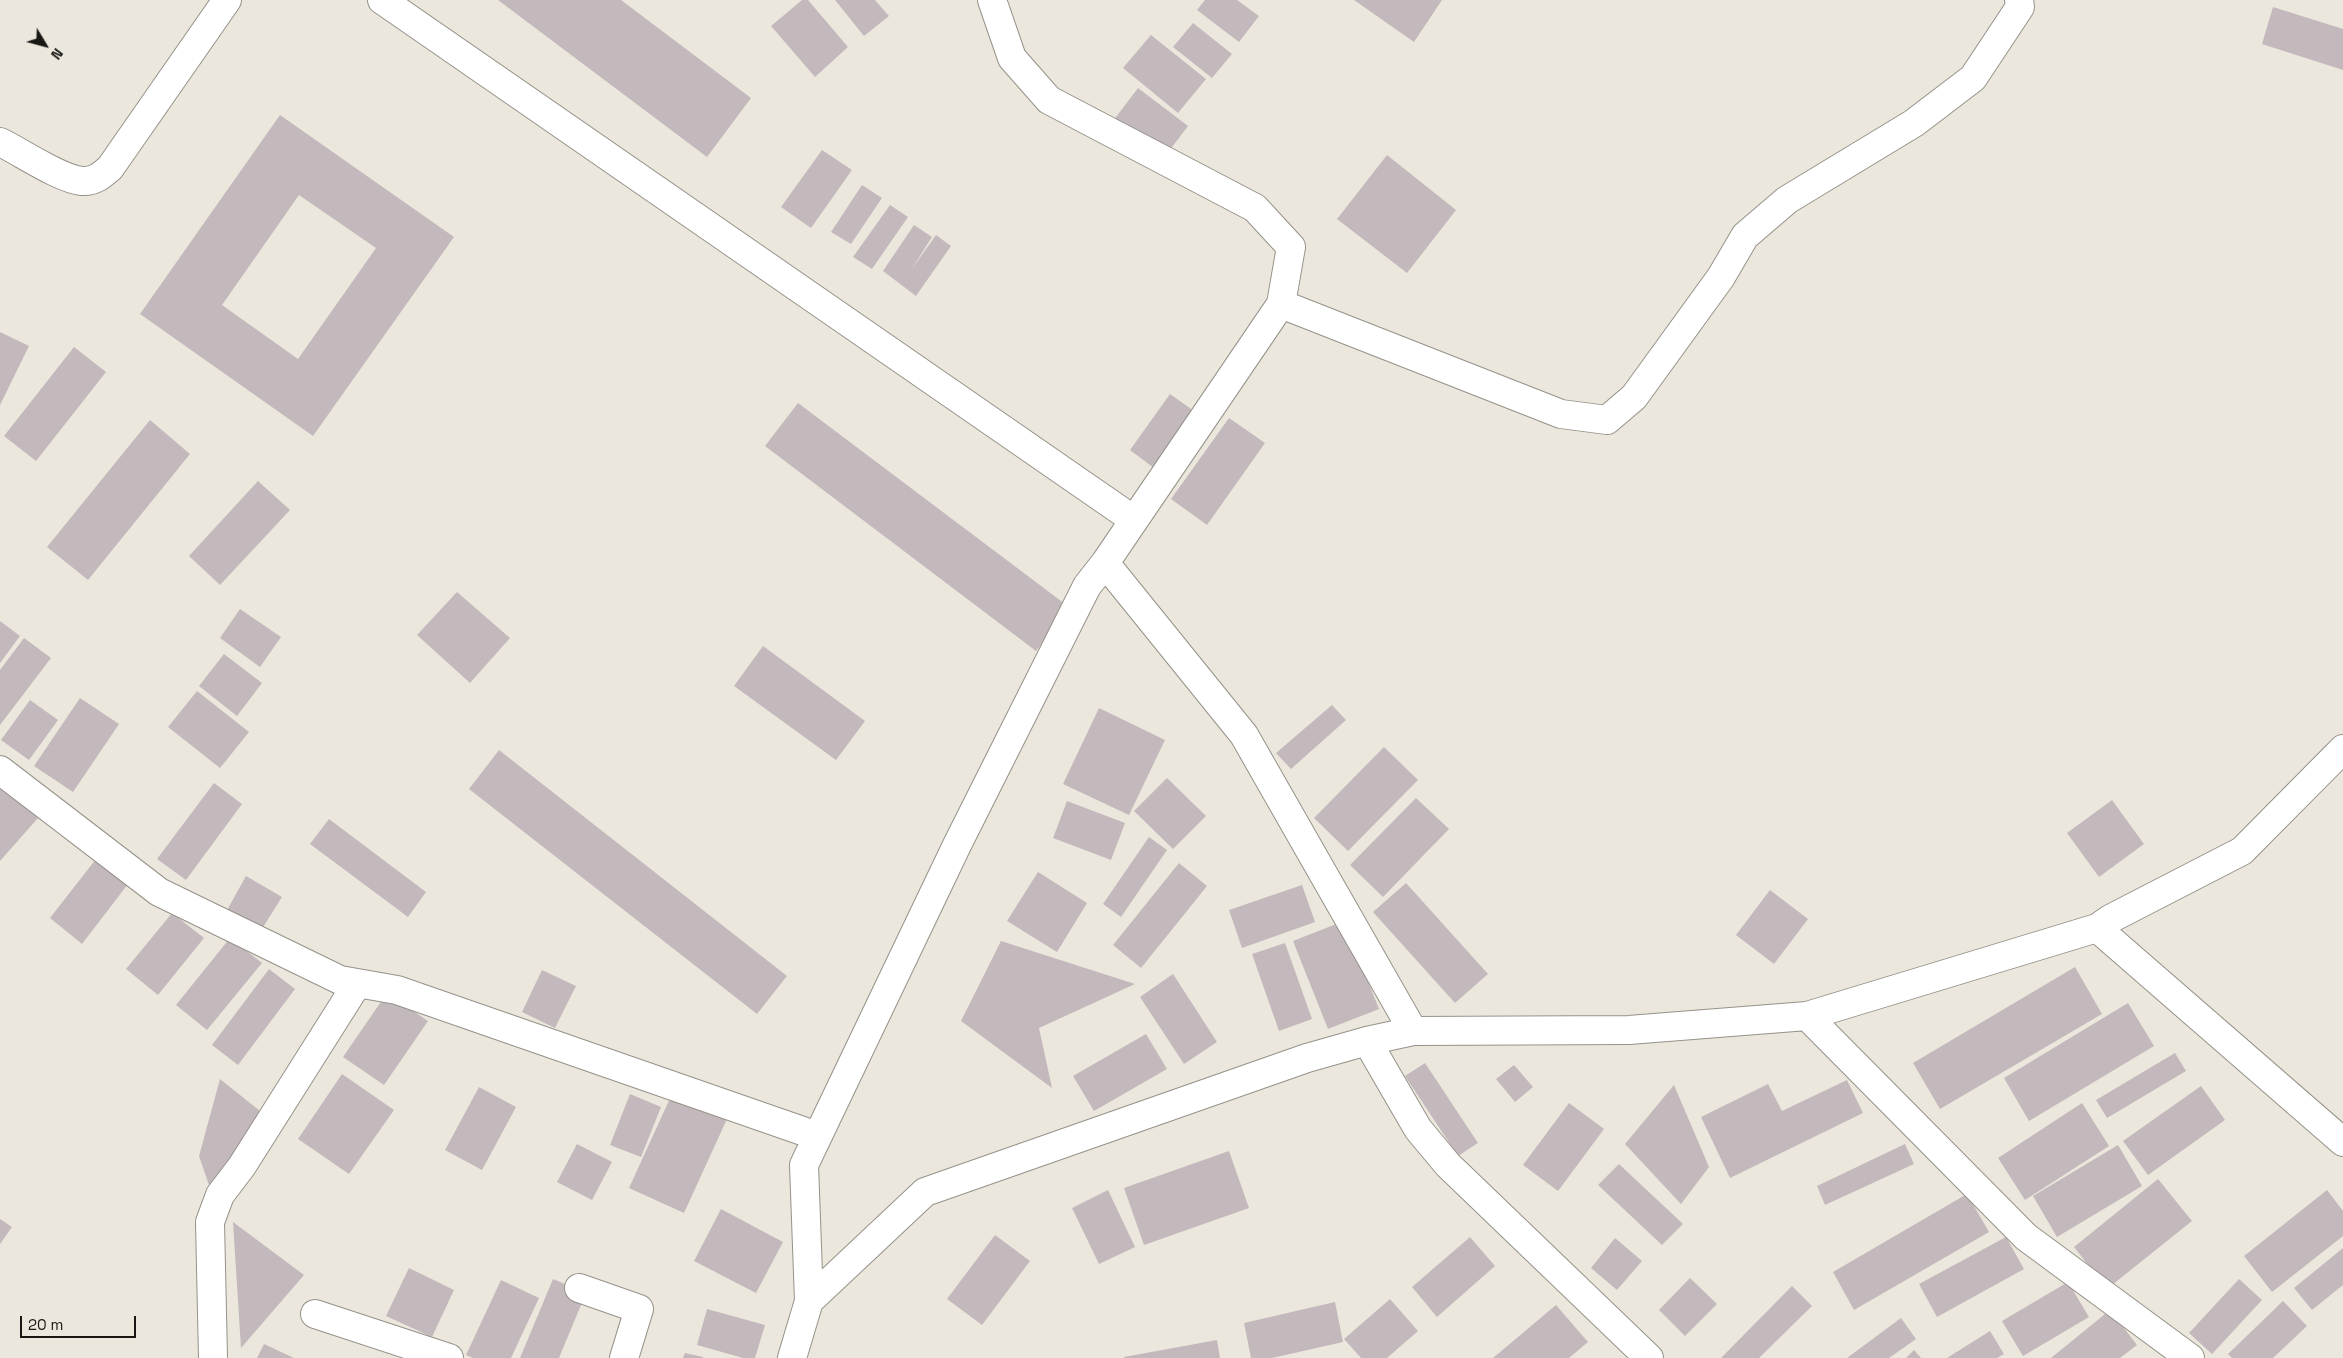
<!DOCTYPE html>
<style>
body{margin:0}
#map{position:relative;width:2343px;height:1358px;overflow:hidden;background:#ebe7dd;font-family:"Space Grotesk",sans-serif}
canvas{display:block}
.north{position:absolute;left:20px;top:20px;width:50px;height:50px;-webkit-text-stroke:4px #ebe7dd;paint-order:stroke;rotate:127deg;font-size:14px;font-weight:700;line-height:20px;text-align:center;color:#191814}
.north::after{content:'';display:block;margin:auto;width:18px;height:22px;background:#191814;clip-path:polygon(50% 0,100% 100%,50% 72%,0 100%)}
.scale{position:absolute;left:20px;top:1316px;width:116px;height:22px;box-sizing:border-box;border:2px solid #191814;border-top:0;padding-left:6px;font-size:15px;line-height:18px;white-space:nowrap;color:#191814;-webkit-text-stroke:4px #ebe7dd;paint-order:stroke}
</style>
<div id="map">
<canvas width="2343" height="1358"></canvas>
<div class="north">N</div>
<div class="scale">20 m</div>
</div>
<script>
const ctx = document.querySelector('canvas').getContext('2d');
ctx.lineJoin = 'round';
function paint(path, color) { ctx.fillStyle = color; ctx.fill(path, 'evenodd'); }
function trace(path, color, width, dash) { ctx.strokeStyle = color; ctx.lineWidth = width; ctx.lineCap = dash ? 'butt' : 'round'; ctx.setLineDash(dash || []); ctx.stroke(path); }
const building = new Path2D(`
 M498,0H621L751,98L707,157Z
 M802,0H808L848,47L815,77L771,26Z
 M835,0H875L889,16L864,36Z
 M1205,0H1237L1259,16L1239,42L1197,10Z
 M1354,0H1442L1414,42Z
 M2273,7L2343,29V70L2262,44Z
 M1193,23L1232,54L1212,78L1173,47Z
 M1151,35L1206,79L1178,113L1123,68Z
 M1138,88L1188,126L1160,163L1110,125Z
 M280,115L454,237L313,436L140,314ZM299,195L376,248L298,359L222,305Z
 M822,150L852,170L811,228L781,207Z
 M1387,155L1456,210L1407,273L1337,219Z
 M862,185L882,198L851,244L831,232Z
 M890,205L908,217L872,269L853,257Z
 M914,225L932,237L911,270L936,235L951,246L916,296L883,271Z
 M0,332L29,346L0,405Z
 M74,347L106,372L36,461L4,436Z
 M1170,394L1194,411L1154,468L1130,450Z
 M798,403L1069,607L1036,651L765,446Z
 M1229,418L1265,443L1207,525L1171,499Z
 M150,420L190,454L88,580L47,547Z
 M258,481L290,510L220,585L189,556Z
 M457,592L510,638L470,683L417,635Z
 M240,609L281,637L260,667L220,638Z
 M0,621L20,636L0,663Z
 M24,638L51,658L0,725V670Z
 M763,646L865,721L836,760L734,686Z
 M224,654L262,683L237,716L199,686Z
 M197,691L249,732L220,768L168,727Z
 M80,698L119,724L73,792L34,766Z
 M30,700L58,720L29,760L1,740Z
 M1332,705L1346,720L1291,769L1276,753Z
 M1099,708L1165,740L1129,815L1063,784Z
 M1384,747L1418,780L1348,851L1314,818Z
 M499,750L787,976L757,1014L469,789Z
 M1167,778L1206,816L1173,849L1134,811Z
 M214,783L242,804L186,880L157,859Z
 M0,784L38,818L0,861Z
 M1416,798L1449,829L1383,897L1350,865Z
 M2112,800L2144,844L2099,877L2067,833Z
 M1067,801L1125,823L1111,860L1053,838Z
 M329,819L426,892L408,917L310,844Z
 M1149,837L1167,850L1121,917L1103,904Z
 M96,859L128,884L82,944L50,918Z
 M1179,863L1207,886L1141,968L1113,945Z
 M1038,872L1087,903L1057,952L1007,921Z
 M246,876L282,897L260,932L226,912Z
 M1406,883L1488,974L1455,1003L1373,912Z
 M1302,885L1315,922L1242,948L1229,910Z
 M1770,890L1808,919L1774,964L1736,935Z
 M172,913L204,938L158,995L126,969Z
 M1344,921L1379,1009L1328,1029L1293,941Z
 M230,938L262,963L207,1030L176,1005Z
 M1001,941L1135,984L1039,1028L1052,1088L961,1021Z
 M1285,943L1312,1019L1279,1031L1252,954Z
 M2075,967L2102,1014L1940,1109L1913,1063Z
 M269,969L295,989L238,1065L212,1045Z
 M542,970L576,986L555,1028L522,1012Z
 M1173,974L1217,1042L1184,1064L1140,997Z
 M387,993L428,1021L384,1085L343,1057Z
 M2128,1003L2154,1046L2029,1121L2004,1078Z
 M1146,1034L1167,1069L1094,1111L1073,1076Z
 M2175,1053L2186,1071L2107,1118L2096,1100Z
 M1425,1063L1478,1143L1458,1156L1405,1076Z
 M1514,1065L1533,1087L1515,1102L1496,1079Z
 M342,1074L394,1110L349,1174L298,1139Z
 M220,1079L265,1115L209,1185L199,1156Z
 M1847,1080L1863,1113L1730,1178L1701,1117L1768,1084L1782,1111Z
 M1674,1085L1709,1167L1681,1204L1625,1144Z
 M2201,1086L2225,1120L2148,1175L2123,1141Z
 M479,1087L516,1107L482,1170L445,1150Z
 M630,1094L661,1107L641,1157L610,1145Z
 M672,1094L727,1119L684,1213L629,1188Z
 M1569,1103L1604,1129L1558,1191L1523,1165Z
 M2082,1103L2109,1146L2025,1200L1998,1158Z
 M577,1144L612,1162L592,1200L557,1182Z
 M1905,1144L1914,1164L1825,1205L1817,1186Z
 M2118,1145L2142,1186L2057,1237L2033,1196Z
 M1229,1151L1249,1208L1144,1245L1124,1188Z
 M1619,1164L1683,1224L1662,1245L1598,1185Z
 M2158,1179L2192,1221L2107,1289L2074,1247Z
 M1108,1190L1135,1247L1099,1264L1072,1208Z
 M2327,1190L2343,1211V1236L2272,1292L2244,1256Z
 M1967,1194L1989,1232L1854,1310L1833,1272Z
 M721,1209L783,1242L756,1293L694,1261Z
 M0,1219L12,1227L0,1244Z
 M233,1222L304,1275L241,1348Z
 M995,1235L1030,1261L982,1325L947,1299Z
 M1470,1237L1495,1266L1437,1317L1412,1287Z
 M2006,1237L2024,1269L1937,1317L1919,1284Z
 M1615,1238L1642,1261L1617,1290L1591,1268Z
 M2343,1248V1285L2312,1310L2294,1288Z
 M409,1268L454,1290L432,1337L386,1316Z
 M1690,1278L1717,1304L1685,1336L1659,1310Z
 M553,1279L586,1293L559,1358H520Z
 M2239,1279L2262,1300L2212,1354L2189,1333Z
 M501,1280L539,1298L511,1358H473L466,1355Z
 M2068,1282L2089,1317L2023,1356L2002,1321Z
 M1792,1286L1812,1306L1759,1358H1721Z
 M1390,1299L1418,1331L1387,1358H1361L1344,1339Z
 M2283,1301L2307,1326L2273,1358H2232L2228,1354Z
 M1335,1302L1343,1342L1272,1358H1251L1244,1323Z
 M1556,1305L1588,1342L1569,1358H1493Z
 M707,1309L765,1325L755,1358H743L697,1345Z
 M2110,1310L2137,1345L2120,1358H2051Z
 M1901,1318L1916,1339L1889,1358H1847Z
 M1990,1331L2004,1354L1997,1358H1947Z
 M1217,1340L1220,1358H1124V1357Z
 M264,1344L294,1358H257Z
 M1914,1350L1921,1358H1906Z
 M685,1353L703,1357V1358H683Z`);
const minor = new Path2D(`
 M382,0L1134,520
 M992,0L1012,58L1049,100L1255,208L1291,247L1281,304L1105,563
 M0,142C21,152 60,179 82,181C94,182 102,175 110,168L227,0
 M1281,304L1561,414L1607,420L1634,397L1721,277L1745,236L1787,200L1914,123L1973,78L2020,7L2019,0
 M0,770L159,892L340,980L397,990L817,1136
 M2097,928L2343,1142
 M1807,1016L2026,1237L2190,1358
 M1367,1041L1418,1129L1448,1165L1649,1358
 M579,1288L639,1309L624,1358
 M809,1301L804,1165L957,845L1087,586L1105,563L1244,735L1413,1031
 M315,1314L449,1358
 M213,1358L210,1222L220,1195L242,1166L357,984
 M792,1358L809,1301L925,1192L1307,1058L1367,1041L1413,1031L1629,1030L1807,1016L2097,928L2110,919L2242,851L2343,749`);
paint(building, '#c3b8bc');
trace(minor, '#959289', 30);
trace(minor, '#fff', 28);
</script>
